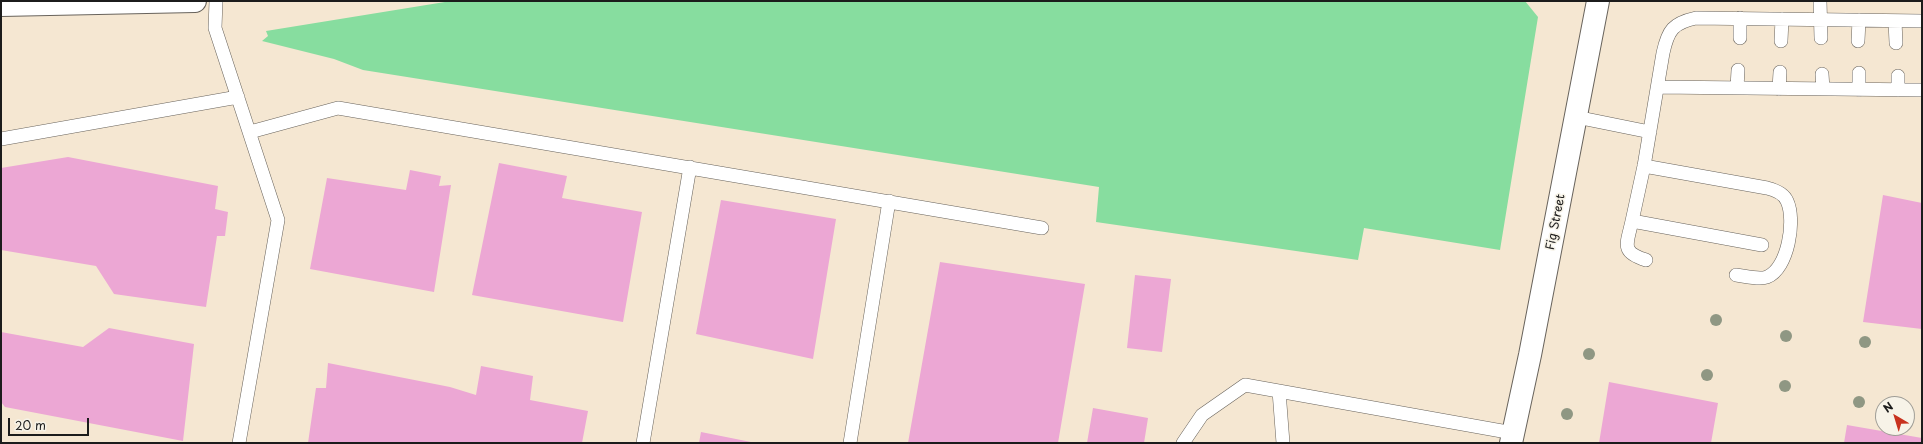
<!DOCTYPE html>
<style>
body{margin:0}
#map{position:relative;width:1923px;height:444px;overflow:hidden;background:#f5e7d2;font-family:"Playpen Sans",sans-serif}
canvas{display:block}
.frame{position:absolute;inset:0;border:2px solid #1c1c1c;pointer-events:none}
.north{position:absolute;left:1875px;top:396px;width:40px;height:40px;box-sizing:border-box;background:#f7f3e8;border:1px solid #9f9d96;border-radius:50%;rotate:322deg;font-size:11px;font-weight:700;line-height:16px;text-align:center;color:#1c1c1c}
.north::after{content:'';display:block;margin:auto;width:14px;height:18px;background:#c8321e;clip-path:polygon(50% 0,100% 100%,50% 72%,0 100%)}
.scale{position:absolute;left:8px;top:418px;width:81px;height:18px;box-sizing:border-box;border:2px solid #1c1c1c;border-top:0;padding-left:5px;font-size:12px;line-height:14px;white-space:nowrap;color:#1c1c1c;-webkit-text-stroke:3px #f7f3e8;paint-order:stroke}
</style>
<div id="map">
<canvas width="1923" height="444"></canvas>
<div class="frame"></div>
<div class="north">N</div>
<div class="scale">20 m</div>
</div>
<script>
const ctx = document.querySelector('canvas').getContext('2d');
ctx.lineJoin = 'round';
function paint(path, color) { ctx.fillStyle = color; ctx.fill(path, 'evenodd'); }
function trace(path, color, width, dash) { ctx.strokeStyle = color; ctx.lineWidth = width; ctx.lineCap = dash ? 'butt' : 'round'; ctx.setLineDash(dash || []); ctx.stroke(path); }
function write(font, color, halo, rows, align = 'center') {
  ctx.font = font + ' "Playpen Sans",sans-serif'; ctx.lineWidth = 3; ctx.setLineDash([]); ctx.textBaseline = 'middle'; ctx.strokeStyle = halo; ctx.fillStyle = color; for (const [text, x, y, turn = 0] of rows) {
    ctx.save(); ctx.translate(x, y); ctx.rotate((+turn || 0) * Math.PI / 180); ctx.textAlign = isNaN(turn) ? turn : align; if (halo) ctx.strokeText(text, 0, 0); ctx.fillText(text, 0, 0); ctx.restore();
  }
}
const green = new Path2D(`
 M451,1H1525L1538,17L1500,250L1364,228L1358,260L1096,222L1099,187L363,70L334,59L262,41L268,36L266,31Z`);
const building = new Path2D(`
 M68,157L218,186L215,209L228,212L225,236H217L206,307L114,294L96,266L1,250V168Z
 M499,163L567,176L562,198L642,212L623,322L472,295Z
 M410,170L441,176L439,186L451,185L434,292L310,269L327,178L406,190Z
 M1883,195L1922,203V329L1863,322Z
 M721,200L836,219L813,359L696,334Z
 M940,262L1085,284L1058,443H908Z
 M1135,275L1171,279L1162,352L1127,348Z
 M109,328L194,344L183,441L5,407L1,402V332L83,347Z
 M328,363L450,387L476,395L481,366L533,376L530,400L588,411L582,443H308L316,388H326Z
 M1609,382L1718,403L1711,443H1599Z
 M1093,408L1148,418L1144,443H1087Z
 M1847,425L1922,438V443H1844Z
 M701,432L751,442V443H699Z`);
const service = new Path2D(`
 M216,1L215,28L278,220L239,443
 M1820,1L1821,38
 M1895,21L1896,43
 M1740,38V18
 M1781,41L1782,19
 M1858,41L1859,20
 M1859,73V90
 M1822,74L1823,89
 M1898,76V90
 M1658,87L1922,90
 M1737,88L1738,70
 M1779,89L1780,72
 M1576,117L1650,132
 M250,132L338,108L1042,228
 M1,139L238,97
 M1644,166L1767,188C1775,190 1784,194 1787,201C1796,220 1788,269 1767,277C1759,280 1745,276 1736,275
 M1632,221C1627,244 1620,252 1646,260
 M1762,245L1632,221L1644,166L1663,53C1668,30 1673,23 1696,18L1922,21
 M1279,391L1283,443
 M643,443L690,167
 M850,443L889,201
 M1183,443L1202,415L1245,385L1513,433`);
const tertiary = new Path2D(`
 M1511,443L1530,355L1598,1`);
const primary = new Path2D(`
 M1,5L195,1`);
const trees = [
 [1716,320],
 [1786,336],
 [1865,342],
 [1589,354],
 [1707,375],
 [1785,386],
 [1859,402],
 [1567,414]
];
const streetNames = [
 ["Fig Street",1556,222,-79]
];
paint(green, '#87dd9f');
paint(building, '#eca7d4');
trace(service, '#68635c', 14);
trace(tertiary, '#68635c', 24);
trace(primary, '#68635c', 24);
trace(service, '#fff', 13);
trace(tertiary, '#fff', 22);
trace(primary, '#fff', 22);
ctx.fillStyle = '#8f9783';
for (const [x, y] of trees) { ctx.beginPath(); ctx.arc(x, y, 6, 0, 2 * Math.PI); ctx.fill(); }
write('12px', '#1c1c1c', '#f7f3e8', streetNames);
</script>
